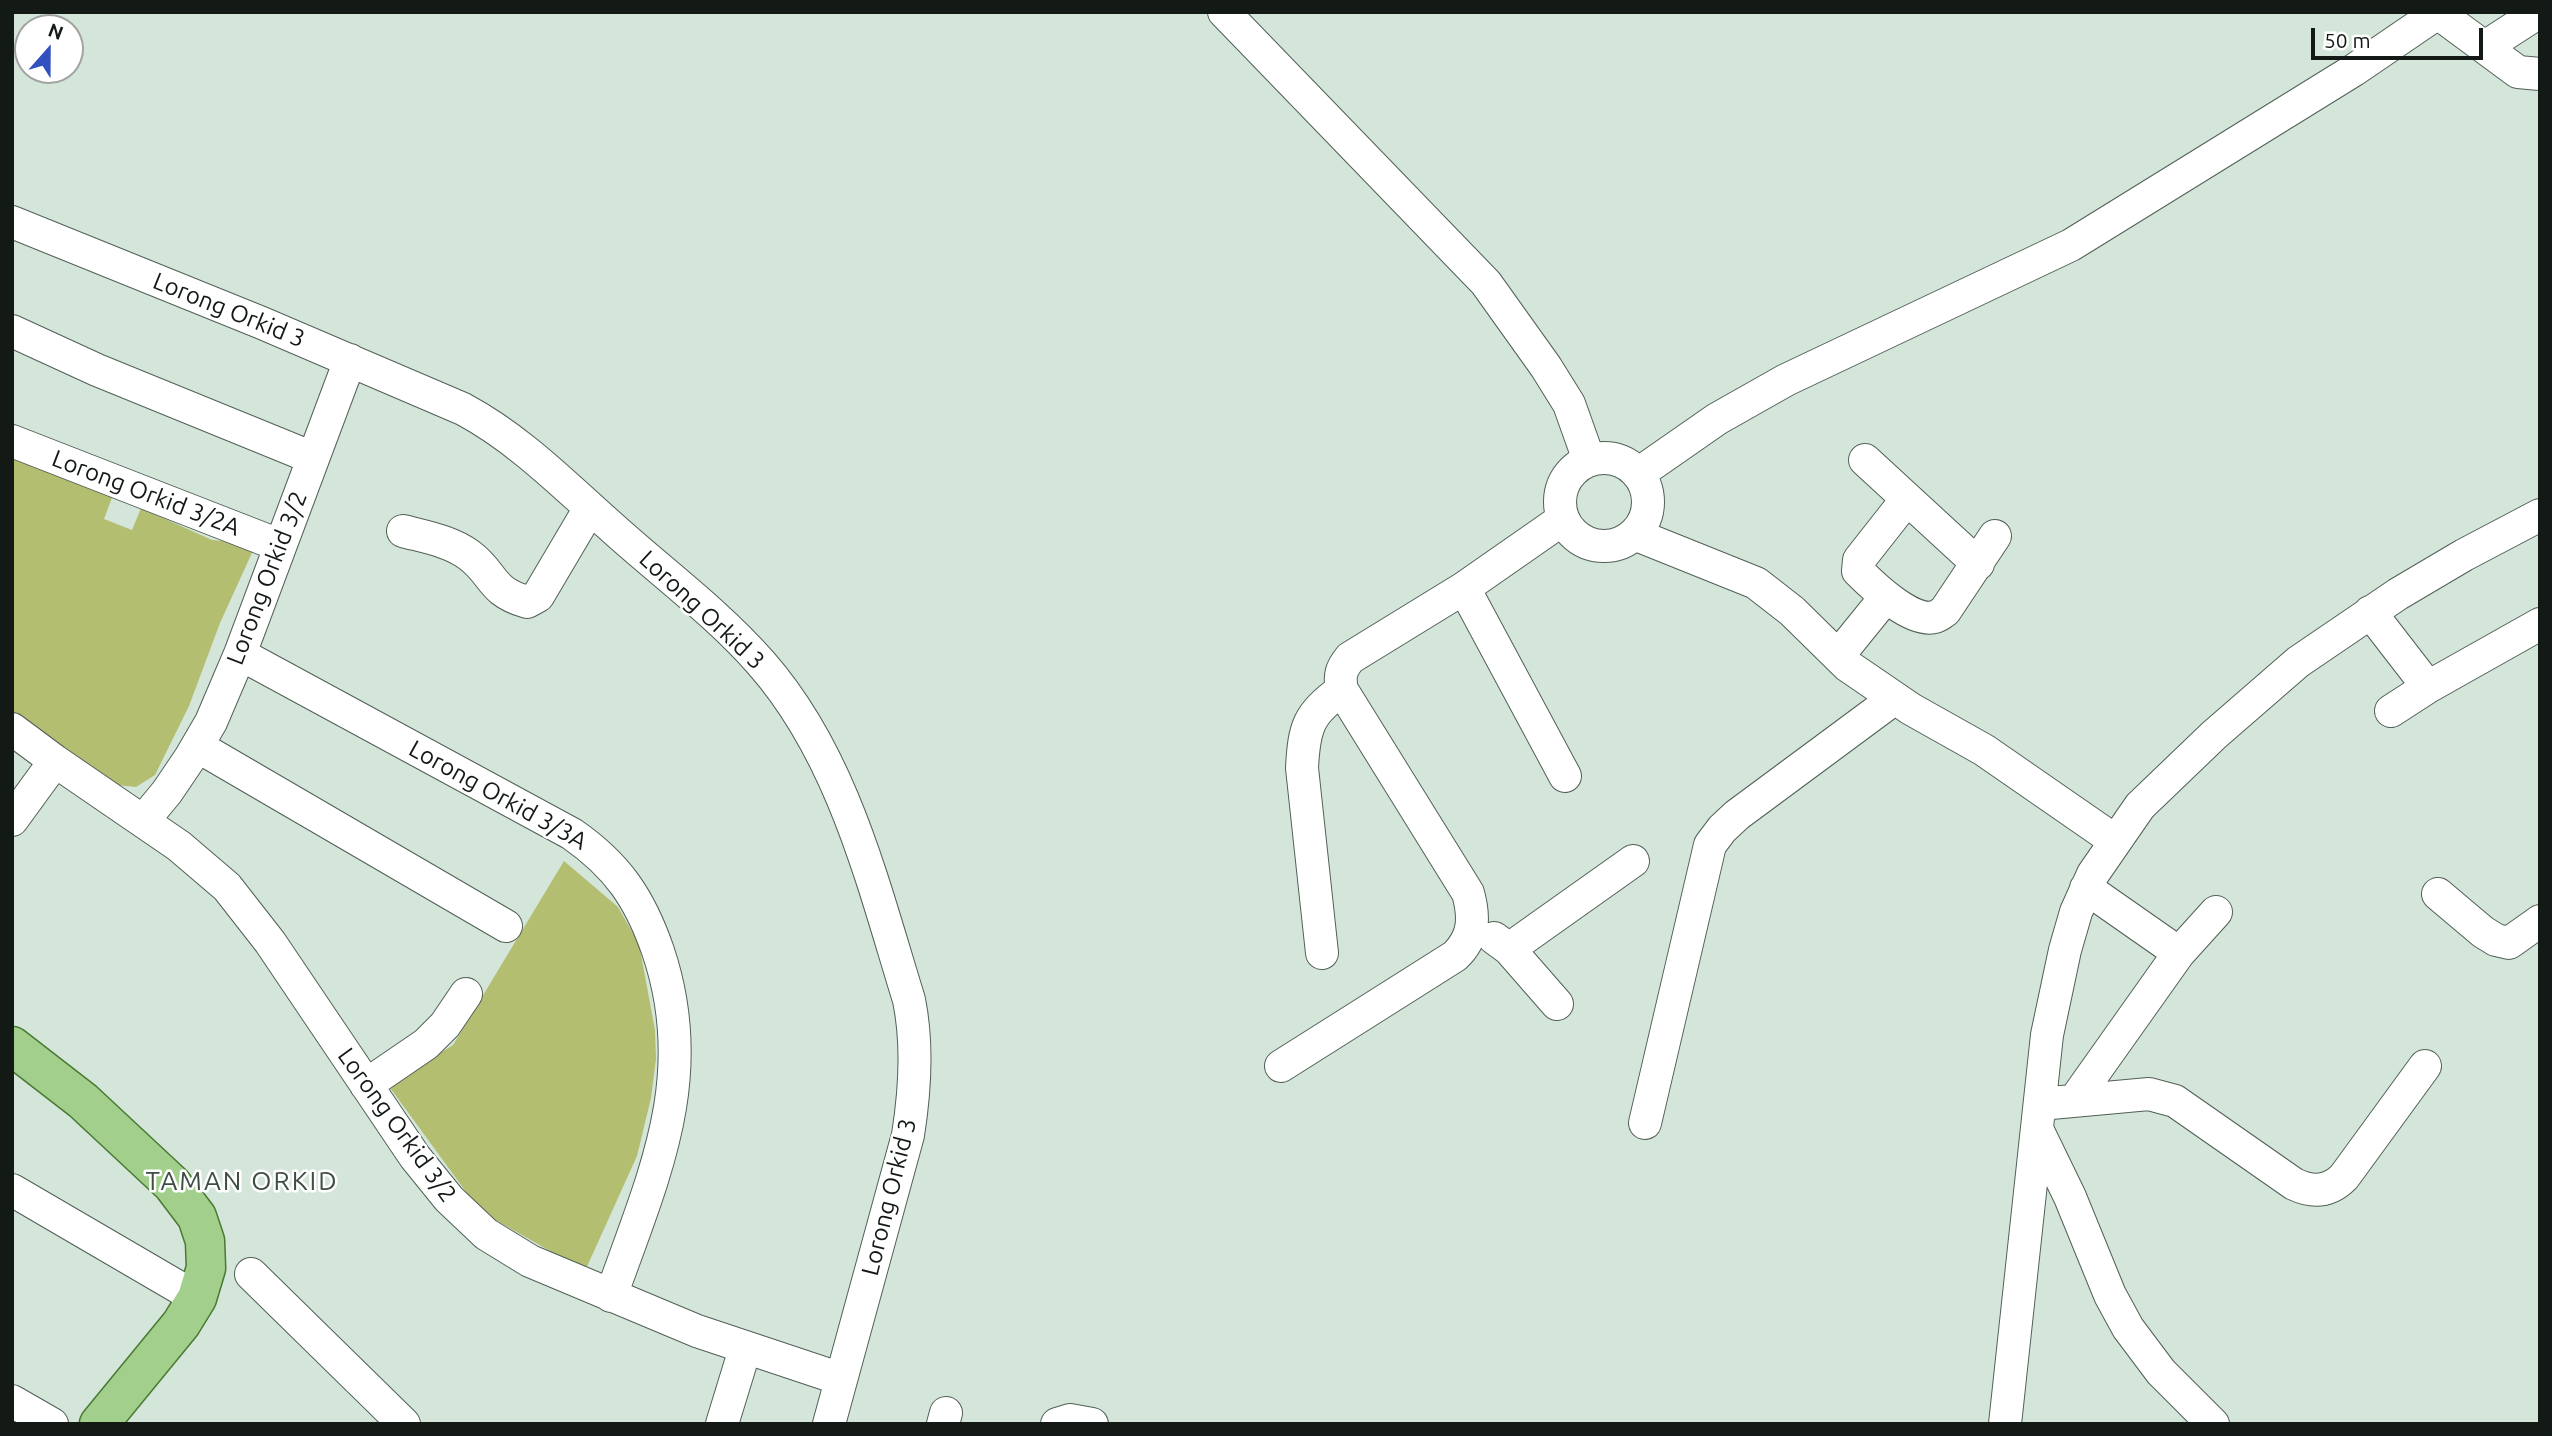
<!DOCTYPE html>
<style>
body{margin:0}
#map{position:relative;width:2552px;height:1436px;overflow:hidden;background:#d4e5da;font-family:Ubuntu,sans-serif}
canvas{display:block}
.frame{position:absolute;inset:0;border:14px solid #131915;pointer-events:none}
.north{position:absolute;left:14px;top:14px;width:70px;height:70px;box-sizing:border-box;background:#fff;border:2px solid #a1a3a1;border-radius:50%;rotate:21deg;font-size:19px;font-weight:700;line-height:28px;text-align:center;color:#131915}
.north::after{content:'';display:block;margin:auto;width:24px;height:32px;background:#3151c1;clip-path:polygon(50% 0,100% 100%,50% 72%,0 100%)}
.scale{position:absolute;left:2311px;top:28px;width:172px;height:32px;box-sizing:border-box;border:4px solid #131915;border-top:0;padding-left:9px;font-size:21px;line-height:24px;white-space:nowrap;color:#131915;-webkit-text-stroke:5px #fff;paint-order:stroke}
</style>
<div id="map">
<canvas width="2552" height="1436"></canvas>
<div class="frame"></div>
<div class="north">N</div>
<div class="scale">50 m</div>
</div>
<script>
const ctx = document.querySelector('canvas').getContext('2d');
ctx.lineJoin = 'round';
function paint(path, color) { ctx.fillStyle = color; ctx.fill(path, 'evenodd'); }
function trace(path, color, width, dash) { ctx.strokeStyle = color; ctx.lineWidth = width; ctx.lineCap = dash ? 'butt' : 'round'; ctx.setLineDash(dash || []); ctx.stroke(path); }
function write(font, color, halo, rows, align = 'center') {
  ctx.font = font + ' Ubuntu,sans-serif'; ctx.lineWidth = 5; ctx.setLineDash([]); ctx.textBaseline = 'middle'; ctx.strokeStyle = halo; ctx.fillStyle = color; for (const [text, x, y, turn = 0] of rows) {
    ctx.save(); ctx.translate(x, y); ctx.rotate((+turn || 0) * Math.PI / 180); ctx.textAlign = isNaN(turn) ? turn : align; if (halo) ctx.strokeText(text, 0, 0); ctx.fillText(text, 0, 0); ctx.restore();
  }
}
const green = new Path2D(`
 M12,451L113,495L104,519L132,530L141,508L212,540L256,544L220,623L189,706L155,775L136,787L107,784L12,718Z
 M564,861L618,907L639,944L655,1030L656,1059L651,1098L637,1156L585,1271L480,1211L388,1085L453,1045Z`);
const minor = new Path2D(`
 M1224,12L1486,283L1546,367L1569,404L1589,460
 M2438,13L2518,72L2540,74
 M2485,47L2539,12
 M12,222L262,323L463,409C521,440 567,488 616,531C664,574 718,614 761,663C843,756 873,884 909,1000C918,1044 915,1091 908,1135L829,1424
 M12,331L97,370L313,458
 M12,441L279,545
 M1560 502a44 44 0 1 1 88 0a44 44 0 1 1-88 0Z
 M1865,460L1978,564
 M1638,474L1717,419L1786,380L2071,245L2354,70L2439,12
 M1907,499L1859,560L1858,571C1873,586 1911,623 1935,617C1936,617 1944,612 1945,611L1995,536
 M403,531C425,537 450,541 469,555C495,574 489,591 527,602L538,596L590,508
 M1634,534L1756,583L1792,611L1848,666L1911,709L1984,750L2114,840
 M1464,588L1565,776
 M2370,612L2428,687
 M240,654L572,834C618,866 640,899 658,951C701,1078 653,1177 611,1296
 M1838,656L1885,598
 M2391,711L2428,687L2540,624
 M12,729L55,761L179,846L227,887L270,942L415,1157L449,1199L486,1234L530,1261L697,1331L841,1379
 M197,746L506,926
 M12,820L55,761
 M143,821L167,792L190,758L211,722L240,654L350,360
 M2086,888L2179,953
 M2438,894L2483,932L2496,940L2509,943L2540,921
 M1494,938L1509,949L1557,1004
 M1509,949L1633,861
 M1322,953L1302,768C1304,728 1308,713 1342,690
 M1281,1066L1455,956C1474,938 1475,918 1468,893L1342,690C1339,676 1341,669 1350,658L1464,588L1563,519
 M366,1085L426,1044L445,1025L466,994
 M2074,1101L2179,953L2216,912
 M2040,1104L2149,1094L2175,1101L2294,1184C2313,1193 2329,1192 2344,1177L2425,1066
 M1645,1123L1710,845L1722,829L1737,815L1895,698
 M2037,1129L2070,1197L2110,1295L2128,1328L2161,1372L2213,1424
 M12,1190L197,1298
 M251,1274L404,1424
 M12,1401L52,1424
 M722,1424L745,1349
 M943,1424L946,1413
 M1057,1424L1070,1420L1092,1424
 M2005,1424L2047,1035L2065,950L2076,912L2093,874L2140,806L2214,735L2298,662L2398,594L2464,555L2540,515`);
const major = new Path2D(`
 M12,1046L83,1101L172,1184L197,1217L205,1241L206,1268L197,1298L181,1324L99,1424`);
const streetNames = [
 ["Lorong Orkid 3",229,310,22],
 ["Lorong Orkid 3/2A",146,493,21],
 ["Lorong Orkid 3/2",267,578,-69],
 ["Lorong Orkid 3",702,610,43],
 ["Lorong Orkid 3/3A",498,795,29],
 ["Lorong Orkid 3/2",397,1125,54],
 ["Lorong Orkid 3",889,1197,-76]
];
const neighbourhoodNames = [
 ["TAMAN ORKID",242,1181]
];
paint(green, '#b3be71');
trace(minor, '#516057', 34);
trace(major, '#487a31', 41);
trace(minor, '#fff', 32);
trace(major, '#a2cf8c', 38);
write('24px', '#131915', '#fff', streetNames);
ctx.letterSpacing = '2px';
write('26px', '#3f4e45', '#fff', neighbourhoodNames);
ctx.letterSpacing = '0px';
</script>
